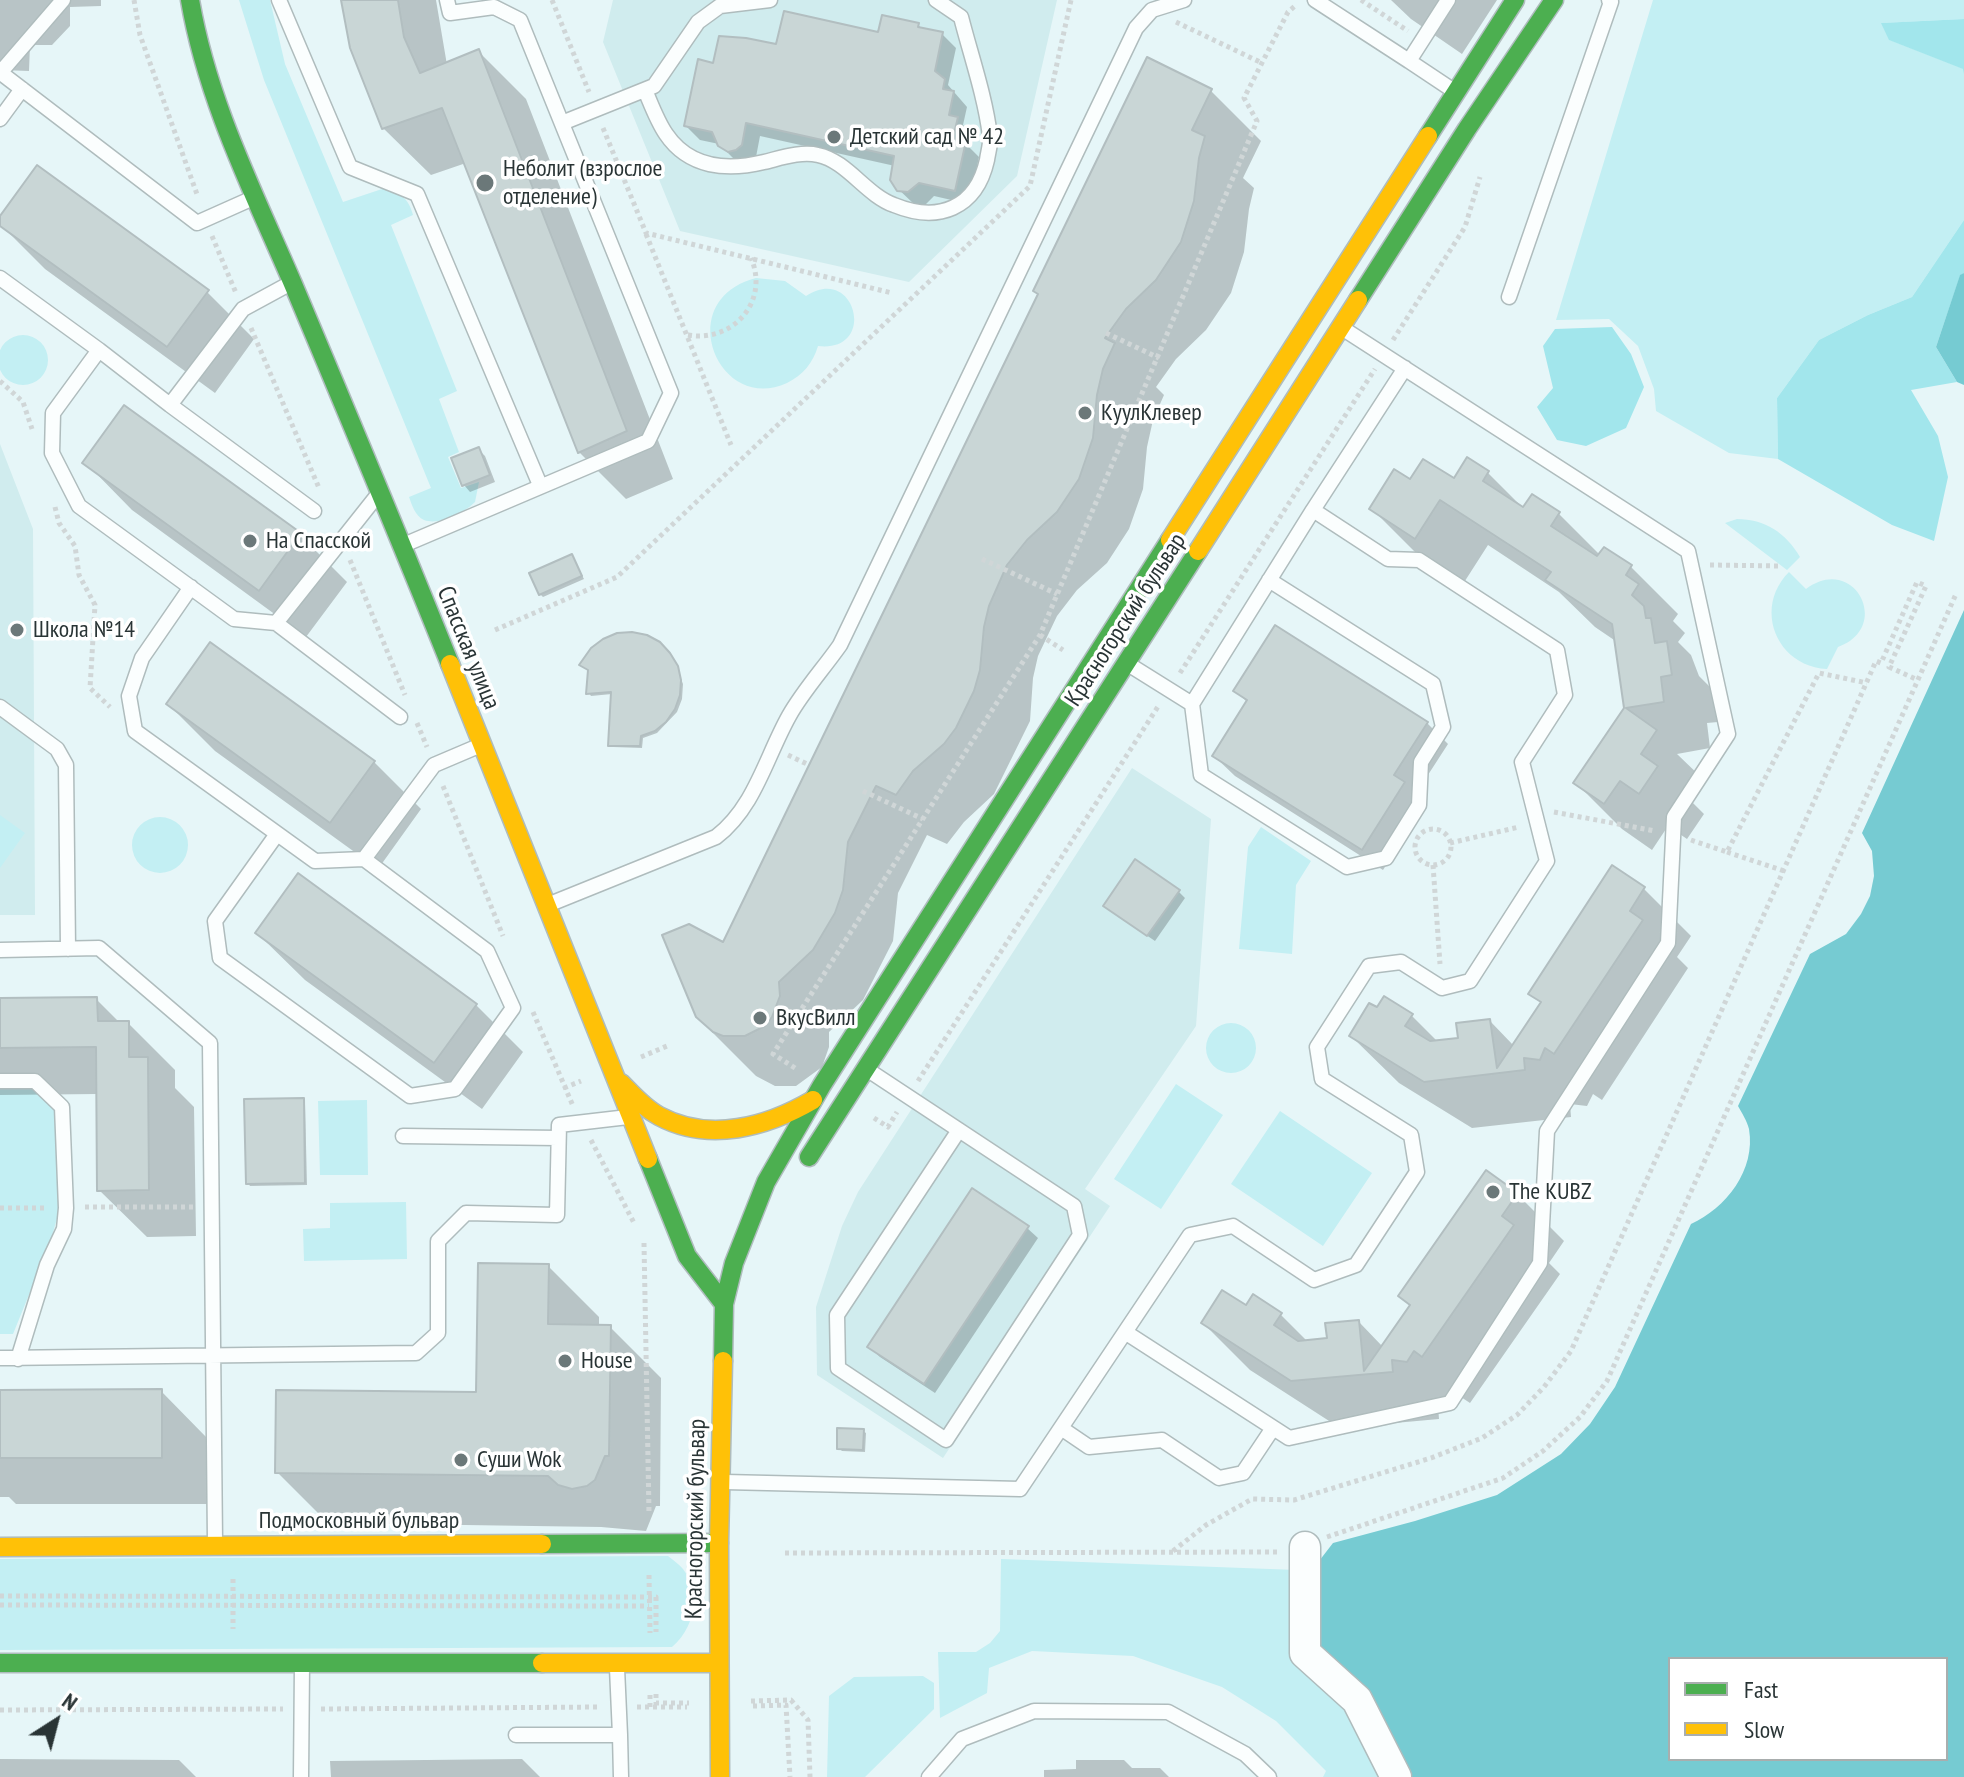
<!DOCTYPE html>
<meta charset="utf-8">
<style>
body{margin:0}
#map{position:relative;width:1964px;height:1777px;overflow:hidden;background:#e6f6f8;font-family:"PT Sans Narrow",sans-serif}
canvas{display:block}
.legend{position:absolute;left:1668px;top:1657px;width:280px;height:104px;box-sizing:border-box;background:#fff;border:2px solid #a9aeae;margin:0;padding:10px 14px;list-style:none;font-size:24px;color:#293435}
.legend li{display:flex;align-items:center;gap:16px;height:40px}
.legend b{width:40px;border:2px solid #a9aeae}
.north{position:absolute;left:16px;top:1681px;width:80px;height:80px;-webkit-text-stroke:6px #fff;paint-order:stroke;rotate:36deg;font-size:22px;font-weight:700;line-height:32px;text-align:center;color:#293435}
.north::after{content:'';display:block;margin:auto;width:28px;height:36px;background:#293435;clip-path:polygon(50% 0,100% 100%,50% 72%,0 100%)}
</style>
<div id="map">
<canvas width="1964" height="1777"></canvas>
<ul class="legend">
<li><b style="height:10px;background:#4caf50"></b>Fast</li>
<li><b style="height:10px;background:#ffc107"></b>Slow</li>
</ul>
<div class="north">N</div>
</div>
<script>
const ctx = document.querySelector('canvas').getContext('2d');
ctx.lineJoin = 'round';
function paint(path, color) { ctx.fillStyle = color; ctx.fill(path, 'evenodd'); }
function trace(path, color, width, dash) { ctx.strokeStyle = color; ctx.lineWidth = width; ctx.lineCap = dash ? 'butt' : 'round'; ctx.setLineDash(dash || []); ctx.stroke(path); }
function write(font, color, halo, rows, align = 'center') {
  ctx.font = font + ' "PT Sans Narrow",sans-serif'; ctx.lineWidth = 7; ctx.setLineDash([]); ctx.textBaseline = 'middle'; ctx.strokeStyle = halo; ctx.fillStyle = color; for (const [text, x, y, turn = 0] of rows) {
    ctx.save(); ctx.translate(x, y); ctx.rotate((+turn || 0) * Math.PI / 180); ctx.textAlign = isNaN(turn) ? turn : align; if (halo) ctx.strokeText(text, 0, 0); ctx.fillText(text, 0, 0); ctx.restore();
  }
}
const built = new Path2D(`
 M613,0H1057L1017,176L909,282L680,231L603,42Z
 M0,444L33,529L35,915H0Z
 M1132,768L1211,819L1196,1026L1085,1189L1110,1206L943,1458L817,1375L816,1307L842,1226L858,1192Z`);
const green = new Path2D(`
 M239,0H270L285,64L343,202L385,188C401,193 409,199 413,215L391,225L457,391L439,399L459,452L448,457L461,488L479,482L475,502C465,512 440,526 424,520C415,516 412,505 409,497L431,488L264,80Z
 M1653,0H1964V19L1882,23L1890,40L1964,69V220L1912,297L1868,315L1819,340L1777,398L1778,459L1729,453L1656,411L1654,389L1638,346L1609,319L1556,320Z
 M756,278L785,281L806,296C856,263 878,353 818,346C813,363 803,375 787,383C718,415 671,300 756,278Z
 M-2 360a25 25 0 1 1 50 0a25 25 0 1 1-50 0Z
 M1737,519C1765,519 1786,533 1800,557L1787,570L1725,523Z
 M1789,572L1806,589C1854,553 1893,627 1838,647L1827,669C1776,666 1753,608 1789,572Z
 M0,815L25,833L0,868Z
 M132 845a28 28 0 1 1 56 0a28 28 0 1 1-56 0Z
 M1261,827L1311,861L1296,885L1292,954L1239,949L1248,847Z
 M1206 1048a25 25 0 1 1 50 0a25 25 0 1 1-50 0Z
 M1176,1084L1223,1115L1161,1209L1114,1179Z
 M0,1087H31L57,1111L60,1208L50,1243L13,1334H0Z
 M367,1100L368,1175H320L318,1101Z
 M1280,1111L1372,1173L1323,1246L1231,1184Z
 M406,1202L407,1259L304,1261L303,1229L330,1228V1203Z
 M668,1556C673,1560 679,1564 683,1569C702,1595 694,1628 672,1647L0,1650V1559Z
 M1001,1559L1297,1570L1352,1705L1388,1777H1323L1326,1771L1276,1721L1222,1687L1133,1656L1032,1651L989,1668L987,1693L940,1718L938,1652H976L990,1643L1000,1631Z
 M923,1676L934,1683V1709L865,1777H827L829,1696L854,1677Z`);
const forest = new Path2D(`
 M1964,19V74L1963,69L1889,40L1881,23Z
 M1964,220V273L1960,276L1936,347L1957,382L1911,390L1938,436L1948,477L1934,541L1892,525L1778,459L1777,398L1819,340L1868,315L1912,297Z
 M1612,327L1631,354L1644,387L1626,428L1586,446L1557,440L1537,407L1553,388L1543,346L1555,329Z`);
const water = new Path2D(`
 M1964,273V385L1957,382L1936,347L1960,275Z
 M1964,610V1777H1410L1316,1651V1565L1333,1543L1415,1521L1497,1495L1561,1454L1590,1424L1615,1387L1691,1224C1726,1208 1756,1170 1749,1129C1747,1121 1742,1113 1738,1106L1810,954L1846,934L1861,914L1870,896L1874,876L1872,851L1862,833ZM1670,1659H1946V1759H1670Z`);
const shadow = new Path2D(`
 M0,0H101V6L70,7V26L52,45H30L29,71L0,70Z
 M343,0H436L447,65L479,52L526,99L673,479L626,499L579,452L466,163L431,175L383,128Z
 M1391,0H1497L1462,54L1411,19Z
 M918,25L923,30L942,34L956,48L948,85L967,107L963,125L971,133L968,146L979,157L969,204L934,196L925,205H915L895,186V166L760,136L756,157L752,162L735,160L719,144L700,140L686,126L714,65L778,46L880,34Z
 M1211,91L1261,141L1243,178L1254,188L1249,209L1244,252L1231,293L1206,330L1176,359L1156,387L1164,395L1153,420L1147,447L1143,489L1129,529L1107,563L1077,590L1057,616L1038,656L1033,678L1030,721L994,794L964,822L947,844L927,835L898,893L893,941L863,1000L829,1032V1047L822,1067L796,1086H775L756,1076L705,1025L724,945Z
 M0,219L207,292L254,339L215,393L45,269L0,224Z
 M478,449L485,456L495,482L470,492L464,485L453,459Z
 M85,462L300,535L347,582L306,637L132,510Z
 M1488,473L1524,509L1532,497L1559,514L1600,555L1604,549L1631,567L1678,614L1673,621L1685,633L1678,642L1691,655L1699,676L1714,691L1718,722L1707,723L1710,748L1677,754L1703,779L1689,799L1704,814L1687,839L1668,826L1652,850L1622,829L1575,782L1626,708L1617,642L1595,627L1559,592L1488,545L1463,584L1419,556L1372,509L1410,482L1454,481Z
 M572,557L584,579L543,597L540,594Z
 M673,658L683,684L682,699L677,712L657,733L643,738L642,748L613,747L610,745L612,694L591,696L589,693Z
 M1236,691L1427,723L1448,744L1415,795L1425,805L1383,870L1235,776L1214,756L1248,703Z
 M168,704L374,762L421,809L378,869L215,751Z
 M1613,868L1644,889L1691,936L1677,957L1688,968L1602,1100L1593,1094L1587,1106L1570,1104L1571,1117L1472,1128L1399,1083L1351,1036L1412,1016L1438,1042L1460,1040L1490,1021L1514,1046L1542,1004L1531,993Z
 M1178,891L1185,898L1155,941L1112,912Z
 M257,933L476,1005L523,1052L482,1109L305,980Z
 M96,999L120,1023H128L175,1070V1088L194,1107L196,1236L147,1237L99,1190L98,1094L0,1095V1000Z
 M303,1100L305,1103L307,1185L250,1186L248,1183Z
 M1517,1194L1564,1241L1549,1263L1560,1274L1470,1403L1461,1397L1455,1408L1438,1406L1439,1419L1340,1428L1250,1370L1203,1323L1247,1308L1281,1315L1308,1342L1329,1340L1359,1322L1383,1347L1411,1307L1400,1296Z
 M1027,1228L1038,1238L935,1393L880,1357L870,1347Z
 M548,1266L599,1317V1327H610L661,1378L660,1506H656L646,1531L601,1527L328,1523L277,1472L478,1394Z
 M161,1391L208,1439L209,1504H16L9,1497H0V1392Z
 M863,1431L866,1433L865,1452L842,1451L839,1448Z
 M0,1759L179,1760L196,1777H0Z
 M522,1759L540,1777H331L330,1761Z
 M1076,1760H1124L1132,1768H1160L1169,1777H1044V1770L1076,1769Z`);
const building = new Path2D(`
 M341,0H398L404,37L420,73L479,49L627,431L578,453L442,108L382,129L350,48Z
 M784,11L878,32L882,15L919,23L918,27L943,32L935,71L945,79L943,89L954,91L949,115L958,117L953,138L966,141L955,191L919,183L908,192L897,191L890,180L894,156L746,123L742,145L736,150L728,152L718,146L712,132L684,126L698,59L713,63L719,36L746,38L776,44Z
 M1147,57L1212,89L1192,130L1205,136L1199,158L1194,201L1181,242L1156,280L1126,309L1105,338L1115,343L1103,369L1097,395L1093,438L1079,479L1057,512L1027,540L1007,565L989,606L984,627L980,670L974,691L956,728L944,744L913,771L896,795L876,786L848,842L843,890L835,913L813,950L779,982L780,996L772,1017L765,1026L745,1036H723L713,1032L696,1017L662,935L689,924L723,942L1038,294L1033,291Z
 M37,165L209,290L167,347L0,226V216Z
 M124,405L301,533L259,591L82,463Z
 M479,447L490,475L462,486L451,458Z
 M1467,457L1489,471L1483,481L1523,507L1532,494L1560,512L1551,526L1597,556L1604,547L1632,565L1626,575L1639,584L1632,595L1644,606L1646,618H1651L1655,643L1667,641L1672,675L1661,677L1664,702L1626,708L1657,730L1641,754L1658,766L1639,794L1620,781L1604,804L1573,783L1624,708L1612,624L1545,580L1551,572L1440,500L1415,539L1369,509L1394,469L1410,479L1423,459L1454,478Z
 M572,554L582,576L539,595L529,573Z
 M1275,625L1428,722L1394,775L1405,782L1362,850L1212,756L1247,700L1233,691Z
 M632,632L647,635L660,642L670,653L678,666L681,680L680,695L675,709L666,722L655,731L641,736L640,746H608L611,692L586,694L588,670L579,665L591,648L603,639L617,633Z
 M210,642L375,761L330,823L166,704Z
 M1135,859L1180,890L1147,936L1103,906Z
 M1612,865L1645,887L1630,911L1643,920L1554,1054L1545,1048L1540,1060L1524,1058L1525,1070L1424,1082L1349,1036L1369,1003L1377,1007L1384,996L1413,1014L1405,1026L1430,1041L1458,1038L1456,1023L1490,1019L1497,1068L1541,1002L1528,994Z
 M298,873L477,1004L434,1063L255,933Z
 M97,997L98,1021H129V1057H148L149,1190L97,1191L96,1047L0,1048V998Z
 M304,1098L305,1183L246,1184L244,1099Z
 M1486,1170L1518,1193L1502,1216L1514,1225L1422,1357L1414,1351L1407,1362L1392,1360L1393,1372L1291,1381L1201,1323L1222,1290L1246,1305L1253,1294L1282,1313L1274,1325L1298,1341L1327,1338L1325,1323L1359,1320L1364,1371L1410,1305L1398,1296Z
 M972,1188L1029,1226L924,1384L867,1347Z
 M478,1263L549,1264L548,1324L611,1325L609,1456H605L595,1480L587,1486L572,1489L558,1485L548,1476L275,1473L276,1390L476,1392Z
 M162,1389V1458H0V1390Z
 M837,1428L864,1429L863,1450L837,1449Z`);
const path = new Path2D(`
 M134,0L140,35L198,197
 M552,0L589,92
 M1361,0L1408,31
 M1176,22L1262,63
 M603,128L646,233L892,293
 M646,234L731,445
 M212,236L236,293
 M251,328L319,488
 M1106,333L1159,358
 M688,335C732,343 770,302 751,258
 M1393,340L1465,227L1480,177
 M0,381L23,402L32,429
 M55,507L59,523L75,546L79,575L95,605L90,688L110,707
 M982,559L1057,594
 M350,560L405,695
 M1710,565L1781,566
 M495,630L617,577L1030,186L1071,0
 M1040,635L1063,650
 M1180,673L1375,369
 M417,723L427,747
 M788,755L809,765
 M443,786L503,936
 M863,791L923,819
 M1554,812L1655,831
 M1415 847a18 18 0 1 1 36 0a18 18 0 1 1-36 0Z
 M1691,840L1727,852L1819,673L1867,683
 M1450,843L1519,827
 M1727,852L1784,871
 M1433,865L1440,964
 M533,1012L573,1106
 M641,1057L667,1046
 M795,1068L773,1054L1040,635L1257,121L1244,98L1288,12L1296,5
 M918,1081L1159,705
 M564,1088L581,1081
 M874,1118L888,1127L897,1112
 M591,1140L634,1223
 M85,1207H195
 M0,1208H47
 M644,1243L649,1513
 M1327,1537L1503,1478L1543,1451L1580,1417L1607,1381L1956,594
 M1173,1551L1206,1525L1252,1499L1294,1500L1431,1458L1482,1438L1517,1415L1544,1387L1571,1351L1876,661L1881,663L1917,582L1926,586L1889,667L1918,680
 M785,1553L1280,1552
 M649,1575L650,1633
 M233,1579V1629
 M0,1596L656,1597V1632
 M0,1605L649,1606
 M656,1694V1703H689
 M751,1701L791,1700L808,1720L810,1777
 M753,1706L786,1705L790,1777
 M637,1707H687
 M650,1707V1695
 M321,1709L599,1707
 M0,1710L283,1709`);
const lane = new Path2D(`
 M279,0L350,167L417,194L540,485
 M1315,0L1409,61
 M1448,0L1409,61L1454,91
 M0,73L63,0
 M1,73L197,223L253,198
 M645,90C651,104 657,121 666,134C689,168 727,171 764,162C781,158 801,151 818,155C847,161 866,195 894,205C938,223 976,209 987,160C988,152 991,144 990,136C985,96 971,56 961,17L936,0
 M0,119L22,89
 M562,123L654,86L698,22L720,6L770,0
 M0,278L99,350L170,405
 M289,284L243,309L170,405L314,511
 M1509,297L1611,2L1609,0
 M99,350L53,413L52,453L79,506L234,619L276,623
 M376,497L276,623L400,717
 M406,544L648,441L671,393L520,20L494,7L450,13L447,0
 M191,587L142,658L129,696L135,731L315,861L364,859
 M1128,664L1192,704L1313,510
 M1192,704L1201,775L1347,867L1386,858L1419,805L1421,762L1443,727L1433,684L1269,580
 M0,707L57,749L66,765L68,949
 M277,834L215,921L220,958L410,1096L455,1089L513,1008L487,951L364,859L434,765L481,745
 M550,904L716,837C755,807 766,757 789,716C803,691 824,668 840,645L1136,28L1152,10L1184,0
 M0,950L99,948L210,1043L215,1541
 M871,1072L1074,1206L1080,1235L946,1440L838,1368L837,1315L959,1130
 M0,1081H35L62,1107L66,1208L64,1229L47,1265L18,1359
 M403,1136L558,1138
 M1125,1332L1289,1438L1450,1403L1540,1263L1547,1131L1668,943L1674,817L1728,734L1688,551L1342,328
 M0,1358L416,1353L438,1333V1241L466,1213L557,1215L559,1125L628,1117
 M1061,1428L1089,1447L1162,1440L1219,1478L1243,1473L1273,1428
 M725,1482L1020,1489L1190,1235L1233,1226L1314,1280L1356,1265L1417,1172L1411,1135L1322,1079L1317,1047L1369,966L1401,962L1442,988L1470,981L1547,861L1522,762L1565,695L1557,650L1419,560L1388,559L1313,510L1405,368
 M617,1668L620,1735
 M516,1735H620L621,1777
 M301,1777L302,1665
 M929,1777L962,1739L1034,1711L1168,1712L1245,1754L1269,1777`);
const street = new Path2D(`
 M1305,1547V1653L1357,1700L1396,1777`);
const fast = new Path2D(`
 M190,0C207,100 253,191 293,284C346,410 399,537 450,664
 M1428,136L1515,0
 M1358,300L1467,129L1554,0
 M809,1157L1198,551
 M648,1159L687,1256L724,1304
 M723,1361L724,1304L734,1263L766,1182L822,1085L1170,540
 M542,1544L719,1543
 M0,1663H542`);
const slow = new Path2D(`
 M1170,540L1428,136
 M1198,551L1358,300
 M450,664L648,1159
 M621,1083C633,1095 644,1108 659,1116C709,1143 767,1127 813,1100
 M0,1547L542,1544
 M542,1663H718
 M720,1777L719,1543L723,1361`);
const markers = [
 [834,137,8,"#6b7879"],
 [485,183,10,"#6b7879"],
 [1085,413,8,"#6b7879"],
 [250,541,8,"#6b7879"],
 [17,630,8,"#6b7879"],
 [760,1018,8,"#6b7879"],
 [1493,1192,8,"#6b7879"],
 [565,1361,8,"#6b7879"],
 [461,1460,8,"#6b7879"]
];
const poiNames = [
 ["Детский сад № 42",850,137],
 ["Неболит (взрослое",503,169],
 ["отделение)",503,197],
 ["КуулКлевер",1101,413],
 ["На Спасской",266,541],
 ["Школа №14",33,630],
 ["ВкусВилл",776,1018],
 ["The KUBZ",1509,1192],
 ["House",581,1361],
 ["Суши Wok",477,1460]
];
const streetNames = [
 ["Красногорский бульвар",1126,620,-57],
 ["Спасская улица",468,648,68],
 ["Красногорский бульвар",696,1519,-89],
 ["Подмосковный бульвар",359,1521]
];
paint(built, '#d0ecee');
paint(green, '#c3eff3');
paint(forest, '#a2e6ec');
paint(water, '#76cbd2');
paint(shadow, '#0003');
paint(building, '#c9d6d6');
trace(building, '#b2bec0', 2);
trace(lane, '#afbcbd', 17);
trace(street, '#afbcbd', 33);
trace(fast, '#afbcbd', 21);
trace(slow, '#afbcbd', 21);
trace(path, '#d0d6d7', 5, [4, 4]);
trace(lane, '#fbfefe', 14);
trace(street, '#fbfefe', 30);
trace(fast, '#4caf50', 18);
trace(slow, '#ffc107', 18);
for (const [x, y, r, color] of markers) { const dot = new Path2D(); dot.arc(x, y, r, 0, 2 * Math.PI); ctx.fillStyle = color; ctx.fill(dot); trace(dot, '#fff', 3); }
write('24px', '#293435', '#fff', poiNames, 'left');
write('24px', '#293435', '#fff', streetNames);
</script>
